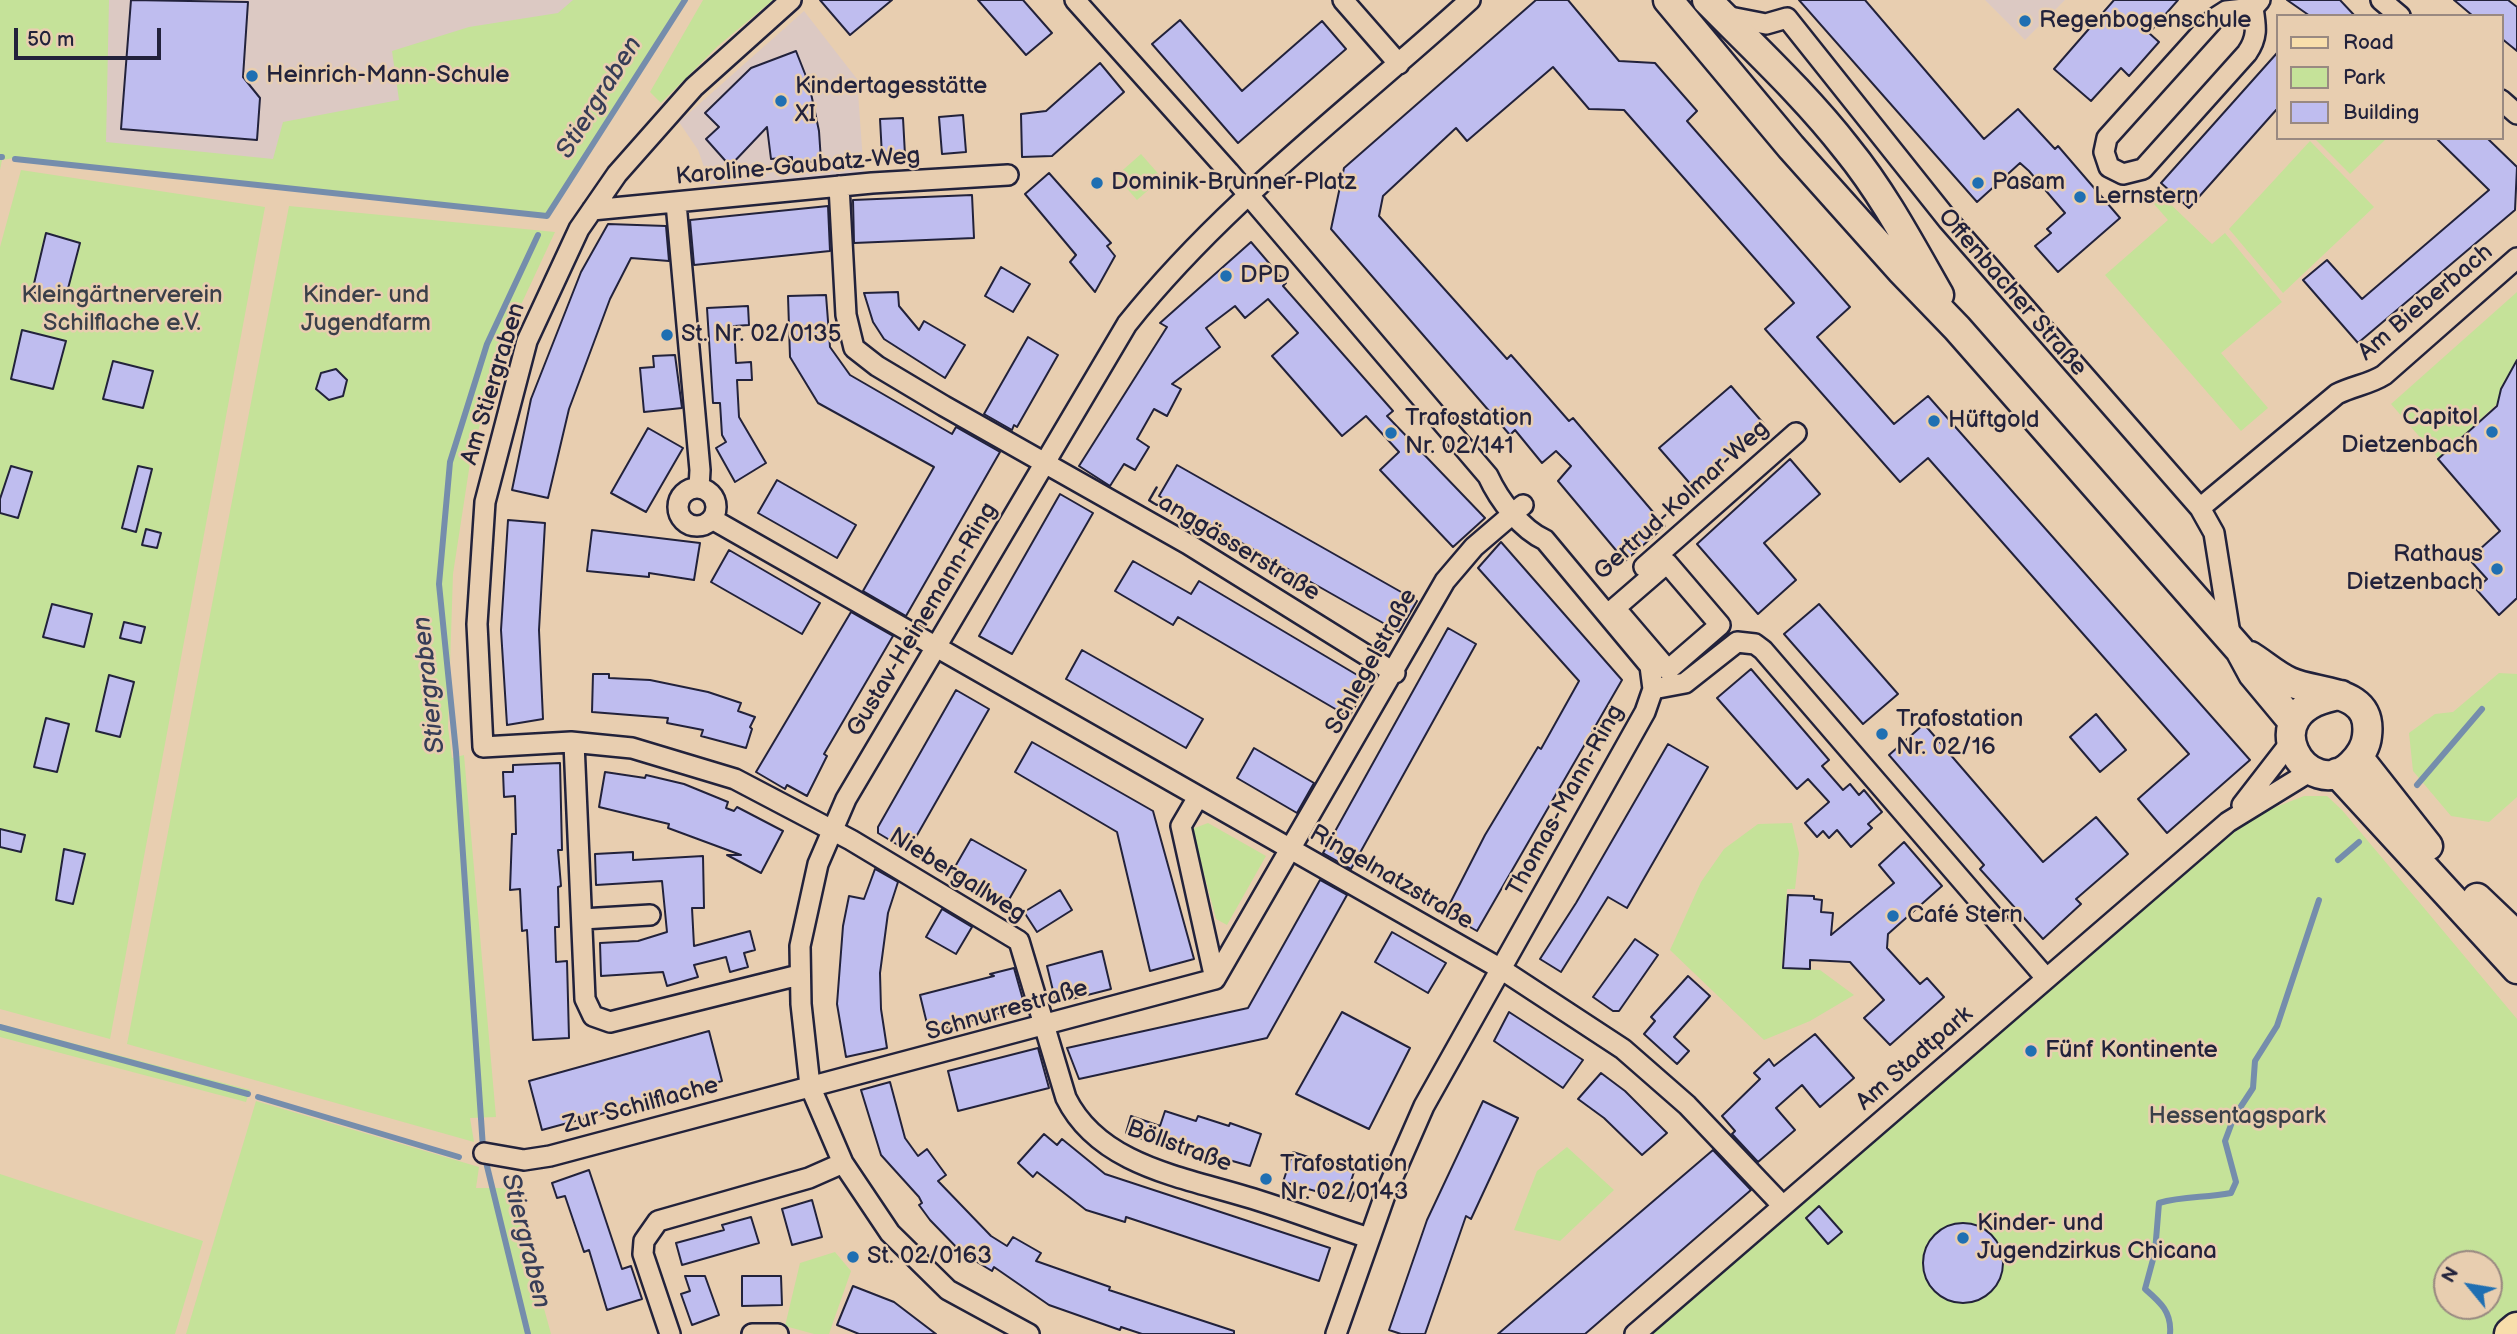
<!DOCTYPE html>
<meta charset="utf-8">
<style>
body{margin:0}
#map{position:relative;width:2517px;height:1334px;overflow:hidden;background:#e8ceb0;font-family:"Balsamiq Sans",sans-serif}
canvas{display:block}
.legend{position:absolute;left:2276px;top:14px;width:228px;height:126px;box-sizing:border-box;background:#e8ceb0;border:2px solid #998981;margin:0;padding:9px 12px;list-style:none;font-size:21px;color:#22223b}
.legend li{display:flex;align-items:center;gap:14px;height:35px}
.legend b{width:35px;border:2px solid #998981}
.north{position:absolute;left:2433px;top:1250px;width:70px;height:70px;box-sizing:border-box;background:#e8ceb0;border:2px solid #998981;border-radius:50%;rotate:300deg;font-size:19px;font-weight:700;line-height:28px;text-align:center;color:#22223b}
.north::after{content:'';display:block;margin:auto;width:24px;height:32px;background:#1f6fb2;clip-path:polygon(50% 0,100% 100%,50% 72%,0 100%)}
.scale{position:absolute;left:14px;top:28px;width:147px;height:32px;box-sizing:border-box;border:4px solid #22223b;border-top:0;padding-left:9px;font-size:21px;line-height:24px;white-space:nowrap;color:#22223b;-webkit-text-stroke:5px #e8ceb0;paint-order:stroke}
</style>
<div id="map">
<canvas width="2517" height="1334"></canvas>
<ul class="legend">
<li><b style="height:9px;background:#f8deab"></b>Road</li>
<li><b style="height:19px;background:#c5e299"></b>Park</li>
<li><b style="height:19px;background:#bfbdef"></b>Building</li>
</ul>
<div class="north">N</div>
<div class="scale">50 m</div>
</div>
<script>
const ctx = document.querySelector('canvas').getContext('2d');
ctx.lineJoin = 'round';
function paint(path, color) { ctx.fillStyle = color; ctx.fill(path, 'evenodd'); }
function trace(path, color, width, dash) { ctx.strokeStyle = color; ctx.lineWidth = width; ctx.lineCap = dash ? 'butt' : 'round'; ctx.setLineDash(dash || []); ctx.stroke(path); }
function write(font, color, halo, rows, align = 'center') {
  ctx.font = font + ' "Balsamiq Sans",sans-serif'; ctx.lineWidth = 5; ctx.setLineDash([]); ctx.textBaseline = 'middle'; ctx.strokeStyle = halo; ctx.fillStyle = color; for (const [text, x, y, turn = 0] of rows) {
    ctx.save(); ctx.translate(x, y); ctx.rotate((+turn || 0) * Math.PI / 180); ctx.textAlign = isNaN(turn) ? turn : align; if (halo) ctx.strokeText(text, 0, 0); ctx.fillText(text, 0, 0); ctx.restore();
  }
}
const built = new Path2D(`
 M27,0H682L545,217L20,157Z
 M1985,0H2065L2025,40Z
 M804,11L857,79L864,175L710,184L698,150L679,122Z`);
const green = new Path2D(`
 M0,0H109L106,142L273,159L283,122L399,100L392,51L469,27L558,13L573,0H682L545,217L20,157L2,160L0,170Z
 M703,0H773L718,46L661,103L650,92Z
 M2314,138H2387L2350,174Z
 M2310,141L2374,207L2283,293L2229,229Z
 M1141,154L1162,178L1137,200L1116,176Z
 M21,170L265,207L110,1039L0,1009V247Z
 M2162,196L2212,244L2225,233L2282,302L2221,353L2268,408L2241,431L2105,275L2168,220L2154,204Z
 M289,206L555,232L498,354L470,463L453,574L448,727L452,758L464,755L496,1117L470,1118L474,1142L127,1044Z
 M2517,292V371L2505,379L2498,403L2438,458L2391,404Z
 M2499,673L2517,674V797L2489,822L2451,816L2413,771L2409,733L2435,714L2453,712Z
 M2304,796H2327L2342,810L2517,1019V1320L2501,1334H1649L2253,816ZM2447,1264H2489V1306H2447Z
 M1208,823L1266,856L1227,925L1216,919L1192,829Z
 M1792,823L1799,853L1795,889H1787L1782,968L1820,970L1854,995L1810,1021L1764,1040L1670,950L1701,882L1724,849L1758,824Z
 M0,1024L250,1090L246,1102L0,1037Z
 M256,1101L479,1167L476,1188H511L551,1334H186Z
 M1567,1147L1614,1190L1560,1241L1514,1230L1537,1171Z
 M0,1174L203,1241L175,1334H0Z
 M835,1252L851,1271L829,1334H814L785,1326L800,1263Z`);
const stream = new Path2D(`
 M0,157H2
 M15,159L547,216L685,0
 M2417,785L2482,709
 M2338,860L2359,842
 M0,1027L248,1094
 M258,1097L459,1157
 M483,1148L456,752L439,584L450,462L487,344L538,235
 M485,1158L528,1334
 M2170,1334C2172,1312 2160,1302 2145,1289L2155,1252L2159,1203C2183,1196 2206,1198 2231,1193L2236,1182L2225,1141L2234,1117L2253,1088L2255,1061L2277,1026L2319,900`);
const building = new Path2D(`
 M131,0L248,2L243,77L260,98L257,140L121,129Z
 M820,0H892L850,35Z
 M978,0H1023L1052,33L1026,55Z
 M1536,0H1568L1619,61L1655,63L1697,111L1687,121L1850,307L1817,337L1894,424L1928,396L2250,760L2167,833L2138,799L2189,754L1928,458L1900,482L1765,329L1794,303L1624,110L1589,109L1553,67L1467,141L1456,128L1383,196L1379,216L1507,359L1511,355L1569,421L1573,418L1665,526L1625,561L1558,481L1571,466L1556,451L1542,463L1515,430L1510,435L1331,229L1344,168Z
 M1799,0H1865L1984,139L2018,109L2055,149L2058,146L2120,218L2058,272L2035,246L2051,233L2047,229L2065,213L2029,171L2020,163L1977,202Z
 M2114,0H2178L2149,33L2159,42L2129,76L2121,68L2091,101L2054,69Z
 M2287,0H2340L2355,16H2310Z
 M2454,0H2508L2517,7V51L2501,38V16H2473Z
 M1180,20L1242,91L1322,21L1346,49L1238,143L1152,44Z
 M796,51L809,84L819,131L821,161L792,163V157L771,159L767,127L730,166L706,139L719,127L705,113L751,68Z
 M2277,53V109L2189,208L2161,183Z
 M1100,63L1124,92L1052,156L1022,157L1021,114L1046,111Z
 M963,115L966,152L942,154L939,117Z
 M903,118L905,155L882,156L880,119Z
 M2436,138H2487L2517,167L2515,210L2358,343L2303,280L2327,260L2362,299L2489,190Z
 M1049,173L1111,243L1107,246L1115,256L1095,292L1070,262L1076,255L1025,194Z
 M972,195L974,238L854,243L853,200Z
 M828,206L830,251L694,265L690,220Z
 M608,224L666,226L669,261L631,258L610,299L569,409L548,498L512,490L531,399L581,272Z
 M46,233L80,243L65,300L32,292Z
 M1251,242L1286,283L1283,286L1393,411L1387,416L1485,518L1453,547L1380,470L1399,452L1366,416L1342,436L1272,356L1298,333L1268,299L1245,318L1235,306L1206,328L1220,347L1172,384L1181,389L1167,416L1154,409L1137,439L1149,447L1135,470L1124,464L1110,486L1079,466L1167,327L1160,323Z
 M1001,267L1030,284L1013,312L985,296Z
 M898,292L899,306L919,330L924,321L965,345L945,378L884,339L873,322L864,293Z
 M826,295L830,347L850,375L952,434L956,427L1000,452L906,616L863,591L934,467L818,403L790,357L788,296Z
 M748,306L749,325L734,326L736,363L751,362L752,380H737L739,417L766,463L735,482L716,448L726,442L722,435L720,403H713L707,308Z
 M22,330L66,341L53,389L11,379Z
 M1028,337L1058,355L1017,427L1014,425L1012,430L984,414Z
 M675,355L682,408L644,412L640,368L654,367L653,356Z
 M2517,360V598L2499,615L2476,589L2487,579L2469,559L2500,531L2438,459L2497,406L2501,389Z
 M113,361L153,371L143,408L103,399Z
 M336,369L347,380L343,396L329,400L316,389L321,373Z
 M1731,386L1764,424L1693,487L1659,448Z
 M648,428L683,448L646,512L611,493Z
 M1790,459L1820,494L1764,543L1796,580L1758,614L1697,544Z
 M1177,465L1417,601L1399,632L1159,496Z
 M11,466L32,472L18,518L0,513V499Z
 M138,466L152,469L136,532L122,528Z
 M777,480L856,525L837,558L758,513Z
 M1060,494L1093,513L1012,654L979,636Z
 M508,520L545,523L539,630L543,719L507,725L501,630Z
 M146,529L161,533L157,548L142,545Z
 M592,530L700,543L694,580L649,573V577L587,571Z
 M1501,542L1622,680L1477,931L1445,913L1485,835L1538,747L1541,749L1579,681L1478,568Z
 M729,550L820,603L802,634L711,582Z
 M1133,561L1191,594L1199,581L1369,682L1349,717L1178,617L1173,625L1115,591Z
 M52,604L92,614L84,647L43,637Z
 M1819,604L1898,694L1863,724L1784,634Z
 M851,612L893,636L824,754L827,756L807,796L787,785L785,789L756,772Z
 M124,622L145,627L141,643L120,638Z
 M1448,628L1476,644L1351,869L1323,853Z
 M1082,650L1203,719L1186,748L1066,679Z
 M1751,669L1829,760L1822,766L1843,790L1850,784L1859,795L1864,790L1882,812L1868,824L1872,828L1851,847L1837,830L1829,838L1823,831L1817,837L1805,823L1829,802L1808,779L1797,789L1717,698Z
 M593,674H609V678L650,680L708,692L741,703L738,711L755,717L750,727L752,729L746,748L701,736L703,730L667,723L668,718L592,712Z
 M109,675L134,682L120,737L96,731Z
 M956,690L989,709L908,851L878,833V827Z
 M2096,714L2126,750L2100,772L2070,737Z
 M46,718L69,724L57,772L34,767Z
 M1924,724L2043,862L2096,817L2128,854L2076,899L2081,904L2043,939L1980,869L1984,865L1889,755Z
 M1032,742L1153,811L1194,959L1150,971L1117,832L1015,772Z
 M1668,744L1708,767L1627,908L1608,897L1561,972L1540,959L1576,903Z
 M1254,748L1314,783L1297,813L1237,778Z
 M560,763L562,850H558L561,886L558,887L559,927H555L556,962L567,961L569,1038L533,1040L527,930L522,931L520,889L510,890L512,834H516L515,796L504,797L503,772H513V765Z
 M605,772L645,778L646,775L684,784L728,802L726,808L734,811L737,807L783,831L761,873L727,855H741L668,828L669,824L599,807Z
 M0,829L25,835L21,852L0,847Z
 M971,839L1026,870L1007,903L952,872Z
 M1904,842L1942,886L1888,934L1887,948L1920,984L1927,978L1944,997L1890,1045L1864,1018L1884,1000L1850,962L1810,960V969L1783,968L1788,895L1814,896V899L1822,900L1821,912L1833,913L1831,935L1894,883L1879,865Z
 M64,849L85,854L73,904L56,900Z
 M633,852V860L703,856L704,908H692L694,946L750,931L755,950L744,953L748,967L730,972L726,957L694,965L698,977L667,986L663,972L601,976L600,943L638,941L667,932L662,881L596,885L595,854Z
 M875,869L898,882L888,913L880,973L881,1009L887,1048L846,1057L837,1004L843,926L849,896L864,899Z
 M1320,880L1347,895L1267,1038L1079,1079L1067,1048L1248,1008Z
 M1060,890L1072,910L1037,932L1024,912Z
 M942,909L972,927L956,954L926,937Z
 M1392,932L1446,963L1428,993L1375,962Z
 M1635,939L1658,955L1619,1011H1613L1593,997Z
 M1102,951L1111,989L1056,1003L1047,966Z
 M1014,968L1025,1007L929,1032L920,995L994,976L990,974Z
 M1688,976L1710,996L1674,1037L1689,1051L1677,1064L1644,1034L1655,1021L1651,1017Z
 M1342,1012L1410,1048L1369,1129L1296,1094Z
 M1509,1012L1583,1060L1563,1088L1494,1041Z
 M709,1031L722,1081L542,1130L529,1081Z
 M1815,1034L1854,1078L1820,1107L1802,1085L1776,1108L1795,1130L1758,1162L1732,1134L1735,1131L1722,1116L1760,1079L1754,1073L1769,1059L1774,1066Z
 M1038,1048L1049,1088L958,1111L948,1071Z
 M1601,1073L1625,1091L1667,1133L1642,1155L1604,1118L1578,1099Z
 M890,1082L905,1138L918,1156L927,1149L946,1175L938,1181L991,1236L1007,1246L1013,1237L1041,1253L1036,1261L1110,1287L1109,1290L1234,1331V1334H1142L1121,1327L1120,1330L1049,1305L994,1267L992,1271L962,1253L930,1220L919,1205L922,1203L919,1197L881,1155L861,1090Z
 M1483,1101L1518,1118L1471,1219L1466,1216L1425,1334H1401L1389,1330L1427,1220Z
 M1165,1111L1196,1121L1198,1116L1229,1126L1230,1123L1261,1134L1250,1166L1187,1148L1185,1154L1126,1133L1131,1116L1160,1126Z
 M1044,1134L1057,1145L1062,1139L1105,1174L1330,1248L1319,1281L1126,1217L1125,1222L1086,1210L1037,1172L1033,1177L1018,1163Z
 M1713,1150L1751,1190L1585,1334H1498Z
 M1293,1152L1354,1172L1350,1184L1357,1186L1351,1201L1283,1182Z
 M589,1170L622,1269L631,1266L642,1299L607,1310L589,1250L584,1252L565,1196L557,1198L552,1183Z
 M812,1200L822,1237L792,1245L782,1209Z
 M1819,1206L1842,1232L1828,1244L1806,1218Z
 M751,1217L759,1243L682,1265L676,1243L724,1230L722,1225Z
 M1923 1263a40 40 0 1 1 80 0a40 40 0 1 1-80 0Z
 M685,1276H705L719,1315L692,1325L681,1294L690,1291Z
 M742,1276H781L782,1305L742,1306Z
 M853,1286L894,1302L936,1334H859L837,1325Z`);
const street = new Path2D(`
 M791,0L694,87L617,174L579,229L527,341L485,502L477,624L483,747L571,742L632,748L735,779L851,840L1019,941L1066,1098C1099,1165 1182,1177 1247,1197C1288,1209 1328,1225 1369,1238
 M1075,0L1229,172L1488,476C1499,500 1521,529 1545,540L1650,666L1653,689L1645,712L1424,1106L1385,1195L1336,1334
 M1343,0L1399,64
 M2381,0L2400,16
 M2253,8C2256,27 2258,37 2247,53L2143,169L2123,174L2109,167L2104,152L2107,138L2215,18L2226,11L2253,8L2260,0
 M1725,16L1766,24L1787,18L1948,220L2200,508L2214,533L2231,640
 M2501,100L2517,114
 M839,186L846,315L854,348L877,366L944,406L1188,544L1395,673
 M676,203L700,470L699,488
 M592,210L872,183L1008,175
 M678 507a19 19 0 1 1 38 0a19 19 0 1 1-38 0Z
 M2200,508L2337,394C2353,386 2370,384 2384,375L2517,258
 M712,519L1501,969L1623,1049L1687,1105L1782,1205
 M1667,563L1720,625L1668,670L1615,608Z
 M1644,567L1796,433
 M1653,689L1685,683L1737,642L1755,644L1763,650L2046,978
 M574,743L585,999L593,1016L610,1022L799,975
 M1198,797L1181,826L1215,979
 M2242,805L2290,743
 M582,919L650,915
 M484,1153L524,1160L550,1156C772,1097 994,1039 1215,979L1445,581L1474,547L1523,505
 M670,1334L643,1254L644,1241L658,1221L809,1178L843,1163
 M752,1334H778
 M1029,1334L948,1290L890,1233L843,1163L810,1086L801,1004L800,946L818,864L846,799L1127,324C1225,201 1354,106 1470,0
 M1635,1334L2228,822L2311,771`);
const secondary = new Path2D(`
 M1668,0L1791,147L1901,270L1957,328L2240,650L2253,674L2293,722
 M1707,0C1755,49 1805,95 1847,149C1883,193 1911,246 1939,295
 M2250,656C2263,664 2276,676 2290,682C2319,695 2373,688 2367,736C2366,747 2360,756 2352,764C2310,808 2244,709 2341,695
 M2358,757L2428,846
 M2337,773L2517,969
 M2477,898L2517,936`);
const primary = new Path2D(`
 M2511,1334L2517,1329`);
const markers = [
 [2025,21,7,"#1f6fb2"],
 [252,76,7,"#1f6fb2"],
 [781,101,7,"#1f6fb2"],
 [1097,183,7,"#1f6fb2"],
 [1978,183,7,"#1f6fb2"],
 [2080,197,7,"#1f6fb2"],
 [1226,276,7,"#1f6fb2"],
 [667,335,7,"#1f6fb2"],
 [1934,421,7,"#1f6fb2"],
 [2492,432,7,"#1f6fb2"],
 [1391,433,7,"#1f6fb2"],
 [2497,569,7,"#1f6fb2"],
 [1882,734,7,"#1f6fb2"],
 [1893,916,7,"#1f6fb2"],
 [2031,1051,7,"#1f6fb2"],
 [1266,1179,7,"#1f6fb2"],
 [1963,1238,7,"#1f6fb2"],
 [853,1257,7,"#1f6fb2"]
];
const poiNames = [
 ["Regenbogenschule",2039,21],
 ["Heinrich-Mann-Schule",266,76],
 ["Kindertagesstätte",795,87],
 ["XI",795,115],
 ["Dominik-Brunner-Platz",1111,183],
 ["Pasam",1992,183],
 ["Lernstern",2094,197],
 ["DPD",1240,276],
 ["St. Nr. 02/0135",681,335],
 ["Capitol",2478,418,"right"],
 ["Dietzenbach",2478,446,"right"],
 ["Trafostation",1405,419],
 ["Nr. 02/141",1405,447],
 ["Hüftgold",1948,421],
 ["Rathaus",2483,555,"right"],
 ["Dietzenbach",2483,583,"right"],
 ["Trafostation",1896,720],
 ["Nr. 02/16",1896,748],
 ["Café Stern",1907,916],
 ["Fünf Kontinente",2045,1051],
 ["Trafostation",1280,1165],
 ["Nr. 02/0143",1280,1193],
 ["Kinder- und",1977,1224],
 ["Jugendzirkus Chicana",1977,1252],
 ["St. 02/0163",867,1257]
];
const streetNames = [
 ["Karoline-Gaubatz-Weg",798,167,-5],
 ["Offenbacher Straße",2012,293,49],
 ["Am Bieberbach",2426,303,-40],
 ["Am Stiergraben",494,384,-73],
 ["Gertrud-Kolmar-Weg",1682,501,-42],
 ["Langgässerstraße",1233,545,31],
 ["Gustav-Heinemann-Ring",923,620,-59],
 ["Schlegelstraße",1372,662,-61],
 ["Thomas-Mann-Ring",1566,801,-61],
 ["Niebergallweg",957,876,32],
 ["Ringelnatzstraße",1391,878,30],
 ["Schnurrestraße",1007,1011,-16],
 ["Am Stadtpark",1915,1059,-41],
 ["Zur Schilflache",641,1106,-15],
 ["Böllstraße",1179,1147,20]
];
const parkNames = [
 ["Kleingärtnerverein",122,296],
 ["Schilflache e.V.",122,324],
 ["Kinder- und",366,296],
 ["Jugendfarm",366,324],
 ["Hessentagspark",2237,1117]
];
const waterNames = [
 ["Stiergraben",600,98,-58],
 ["Stiergraben",430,685,-96],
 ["Stiergraben",525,1241,76]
];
paint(built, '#dcc9c3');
paint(green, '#c5e299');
trace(stream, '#758dac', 6);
paint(building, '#bfbdef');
trace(building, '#22223b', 2);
trace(street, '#22223b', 24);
trace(secondary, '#22223b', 33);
trace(primary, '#22223b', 37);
trace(street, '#e8ceb0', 19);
trace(secondary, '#e8ceb0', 28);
trace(primary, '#f8deab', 32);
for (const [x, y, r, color] of markers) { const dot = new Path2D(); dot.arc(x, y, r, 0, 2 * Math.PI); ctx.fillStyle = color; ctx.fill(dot); trace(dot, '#e8ceb0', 2.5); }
write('24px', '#22223b', '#e8ceb0', poiNames, 'left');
write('24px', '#22223b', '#e8ceb0', streetNames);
write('24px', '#3a3f49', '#e8ceb0', parkNames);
write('italic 26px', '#373d57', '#e8ceb0', waterNames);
</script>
